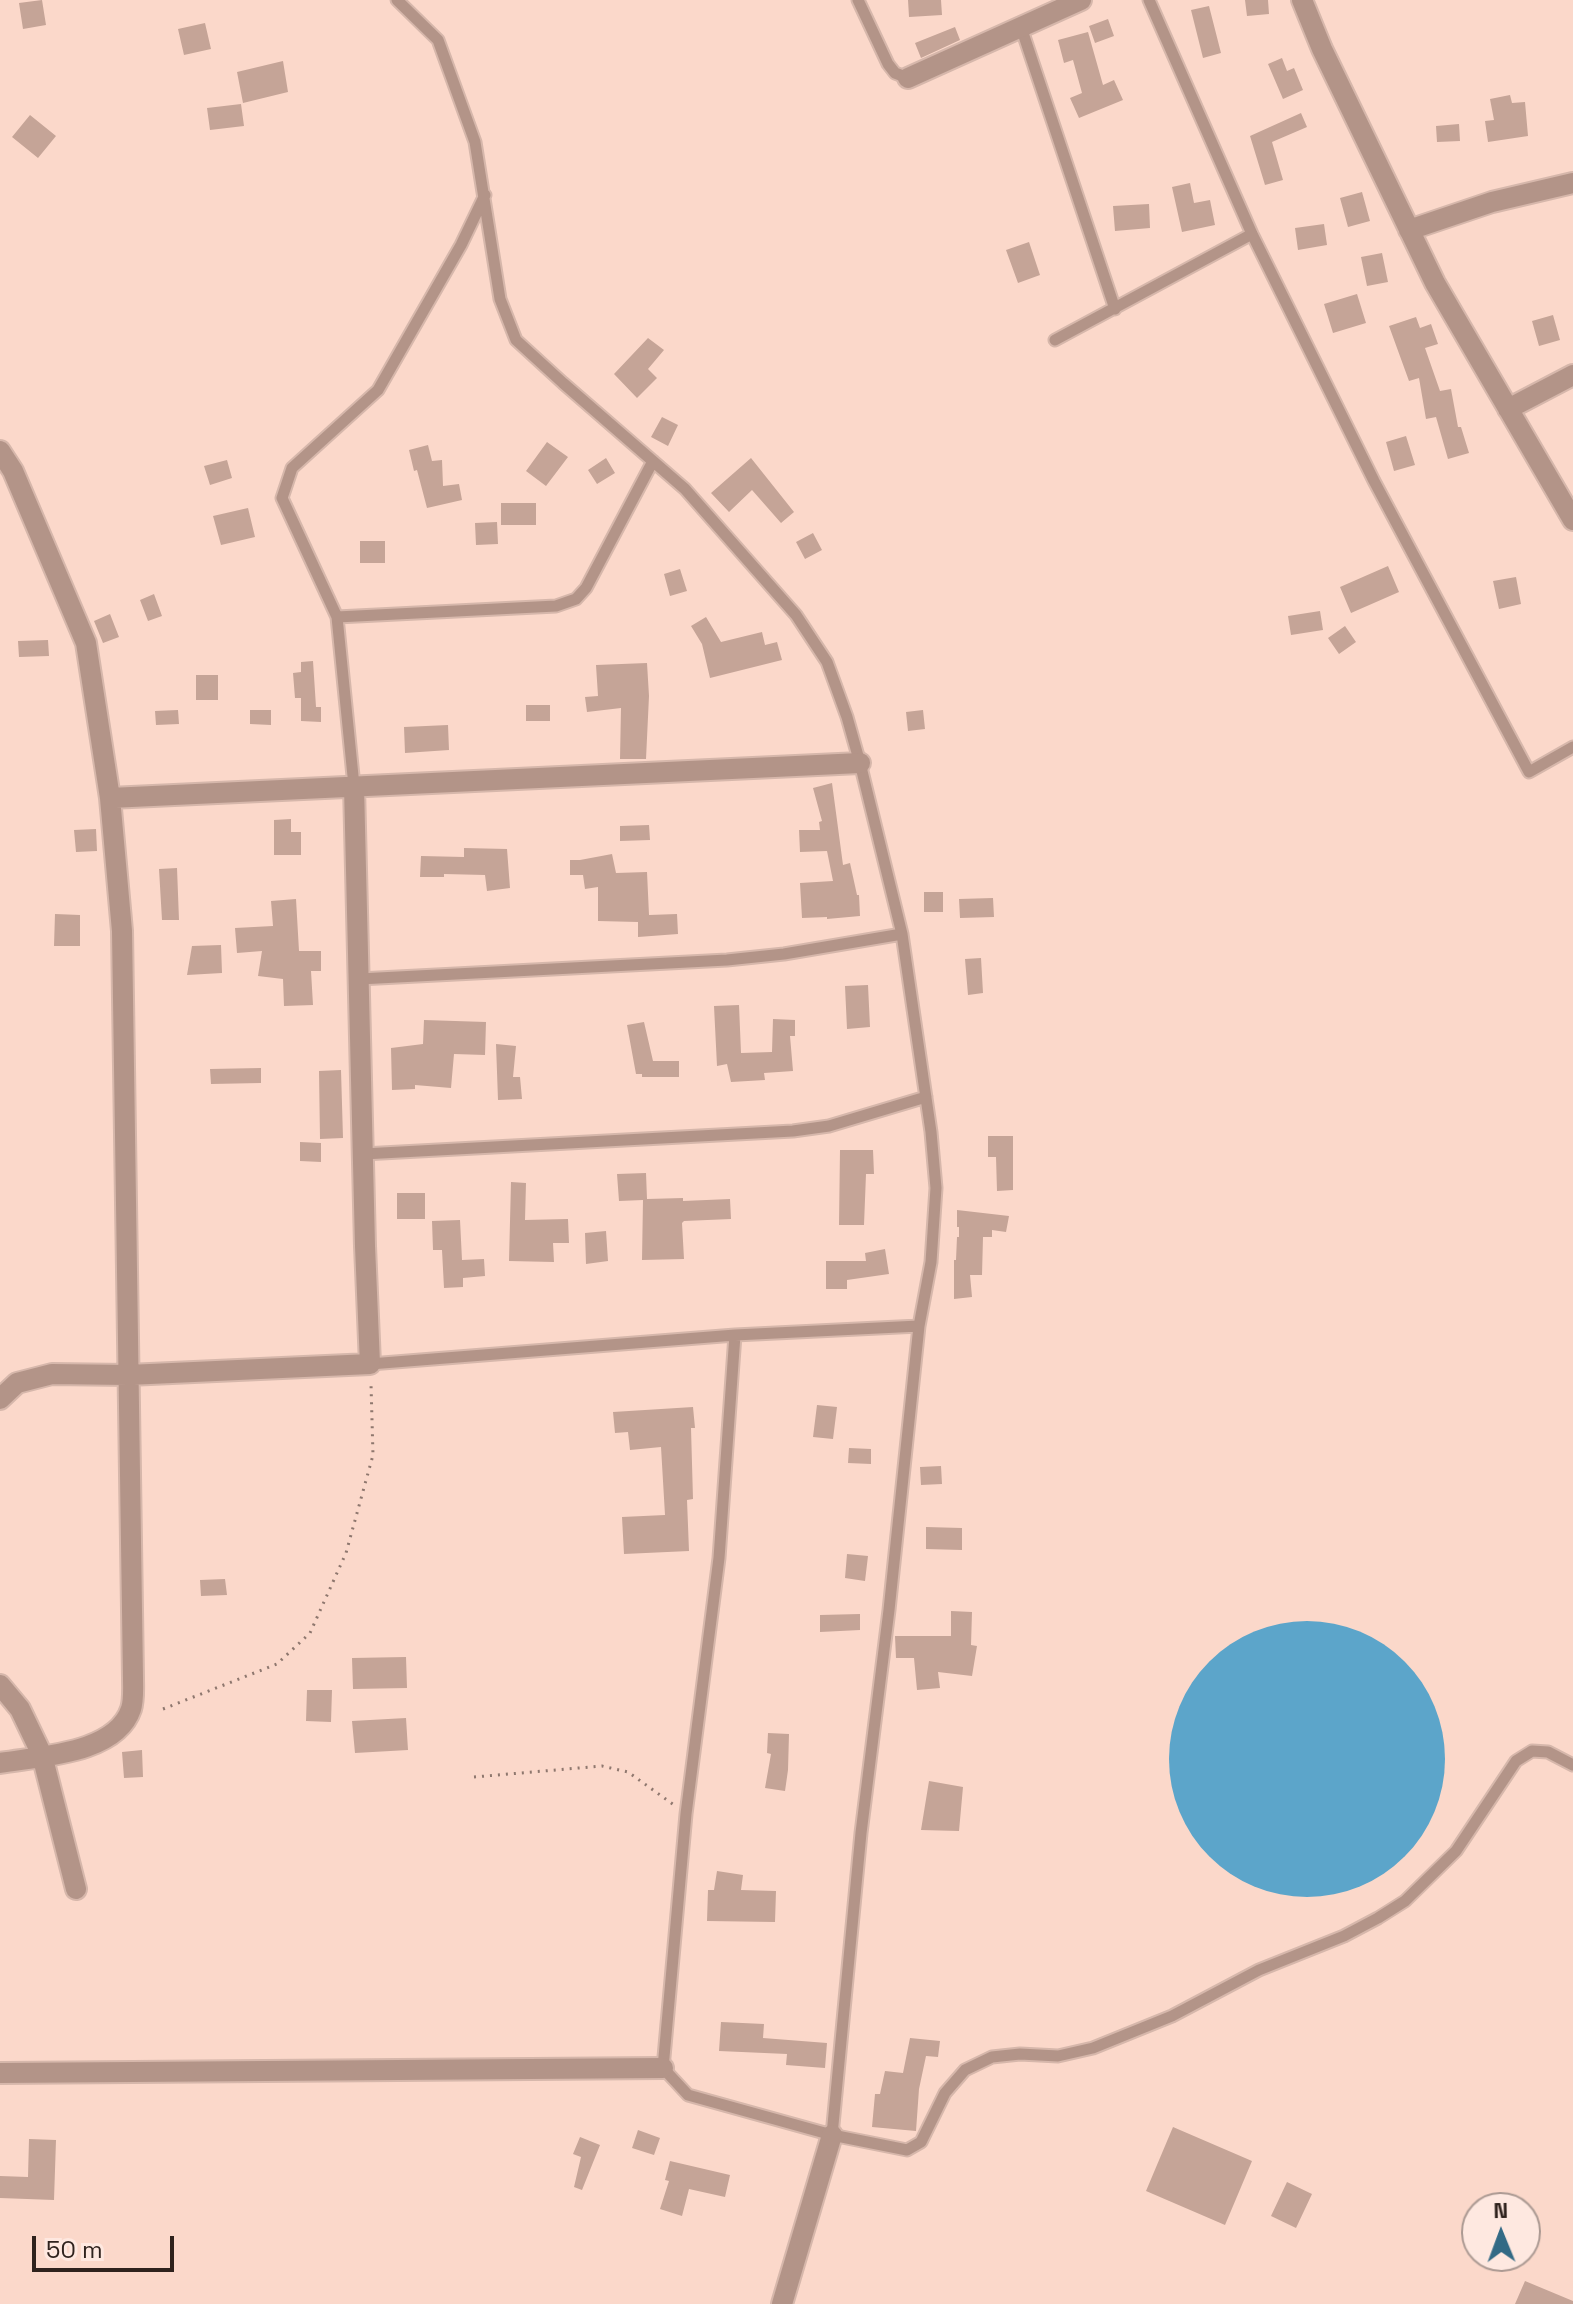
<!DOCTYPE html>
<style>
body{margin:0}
#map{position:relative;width:1573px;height:2304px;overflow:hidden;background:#fbd8ca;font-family:"Space Grotesk",sans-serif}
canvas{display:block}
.north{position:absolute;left:1461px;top:2192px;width:80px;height:80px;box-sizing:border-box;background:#fee8e0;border:2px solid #ab9992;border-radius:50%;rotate:359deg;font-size:22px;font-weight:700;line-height:32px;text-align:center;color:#2f221d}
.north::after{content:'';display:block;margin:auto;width:28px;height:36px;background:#336a85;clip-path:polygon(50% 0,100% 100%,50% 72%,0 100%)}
.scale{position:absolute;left:32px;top:2236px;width:142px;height:36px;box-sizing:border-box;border:4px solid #2f221d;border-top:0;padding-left:10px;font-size:24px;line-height:28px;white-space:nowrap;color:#2f221d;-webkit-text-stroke:6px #fee8e0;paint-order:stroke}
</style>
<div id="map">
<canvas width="1573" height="2304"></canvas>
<div class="north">N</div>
<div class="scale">50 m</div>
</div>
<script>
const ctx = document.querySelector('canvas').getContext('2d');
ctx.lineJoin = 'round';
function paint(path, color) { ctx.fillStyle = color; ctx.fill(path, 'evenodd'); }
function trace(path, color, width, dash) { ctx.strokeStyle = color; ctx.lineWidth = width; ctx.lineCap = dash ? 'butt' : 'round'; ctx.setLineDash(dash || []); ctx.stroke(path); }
const water = new Path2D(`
 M1169 1759a138 138 0 1 1 276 0a138 138 0 1 1-276 0Z`);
const building = new Path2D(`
 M42,0L46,25L23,29L19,3Z
 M908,0H941L942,15L909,17Z
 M1245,0H1268L1269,14L1247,16Z
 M1209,6L1221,53L1203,58L1191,10Z
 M1108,19L1114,36L1095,43L1089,26Z
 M205,23L211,49L184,55L178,29Z
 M955,27L960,40L921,58L915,43Z
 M1088,32L1103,85L1114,80L1123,100L1079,118L1070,98L1082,93L1073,60L1064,63L1058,40Z
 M1282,58L1287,71L1294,68L1303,90L1283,99L1268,64Z
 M283,61L288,92L243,103L237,72Z
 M1510,95L1512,103L1525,102L1528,136L1488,142L1485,121L1494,120L1490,99Z
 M241,104L244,126L210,130L207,108Z
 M1301,113L1307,127L1272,142L1283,180L1265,185L1250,136Z
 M30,115L56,136L38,158L12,137Z
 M1459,124L1460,141L1437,142L1436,126Z
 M1190,183L1194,203L1210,200L1215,225L1182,232L1172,187Z
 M1362,192L1370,221L1348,227L1340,198Z
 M1149,204L1150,228L1115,231L1113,206Z
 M1324,224L1327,245L1298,250L1295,228Z
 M1029,242L1040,275L1018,283L1006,250Z
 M1382,253L1388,282L1367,286L1361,257Z
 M1357,294L1366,323L1333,333L1324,304Z
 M1553,315L1560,340L1539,346L1532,321Z
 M1416,317L1420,328L1431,324L1438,344L1425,348L1440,391L1451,389L1458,427H1461L1469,453L1448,459L1436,417L1426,419L1419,378L1409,381L1389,326Z
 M648,338L664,350L648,369L657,378L637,398L614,374Z
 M662,417L678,425L668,446L651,437Z
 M1406,436L1415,465L1394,471L1386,442Z
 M547,442L568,457L546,486L526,471Z
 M428,445L432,461L442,460L443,486L459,484L462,500L427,508L417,470L414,471L409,450Z
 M606,458L615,473L597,484L588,470Z
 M751,458L794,512L781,523L752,490L729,512L711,493Z
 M227,460L232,478L210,485L204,466Z
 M501,503H536V525H501Z
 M248,508L255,537L221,545L213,516Z
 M497,522L498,544L476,545L475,523Z
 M813,533L822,550L805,559L796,542Z
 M360,541H385V563H360Z
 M1388,566L1399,592L1351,613L1340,587Z
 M680,569L687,591L670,596L664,574Z
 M1516,577L1521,604L1499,609L1493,581Z
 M154,594L162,616L148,621L140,600Z
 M1320,611L1323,630L1291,635L1288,616Z
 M110,614L119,637L103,643L94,621Z
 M706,617L721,642L762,632L765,645L777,642L782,660L710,678L702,644L691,626Z
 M1345,626L1356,642L1339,654L1328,638Z
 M48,640L49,656L19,657L18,641Z
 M313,661L316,707H321V722L301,721V698H295L293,673L301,672V662Z
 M647,663L649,696L646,759H620L621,708L587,712L585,697L598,696L596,665Z
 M196,675H218V700H196Z
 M526,705H550V721H526Z
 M178,710L179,724L156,725L155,711Z
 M250,710H271V725L250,724Z
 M923,710L925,729L908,731L906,712Z
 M448,725L449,750L405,753L404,727Z
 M832,783L843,865L850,863L857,895H859L860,916L827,919V917L802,918L800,883L833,881L827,851L800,852L799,830H820L819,822L822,821L813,788Z
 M291,819V832H301V855H274V820Z
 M649,825L650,840L620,841V826Z
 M96,829L97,851L76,852L74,830Z
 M464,848L507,849L510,888L487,891L485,875L444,874V877H420L421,856L464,857Z
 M612,854L616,873L647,872L649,915L677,914L678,934L638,937V922L598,921V887L585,889L583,875H570V860H580Z
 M177,868L179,920H162L159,869Z
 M924,892H943V912H924Z
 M993,898L994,917L960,918L959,899Z
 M296,899L299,951H321V971H311L313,1005L284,1006L283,979L258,976L262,951L237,953L235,928L273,926L271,901Z
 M55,914L80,915V946H54Z
 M221,945L222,973L187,975L192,946Z
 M981,958L983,993L968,995L965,959Z
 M868,985L870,1027L847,1029L845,986Z
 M739,1005L741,1053L772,1052L773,1019L795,1020V1036H790L793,1071L764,1073L765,1080L731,1082L727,1064L717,1066L714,1006Z
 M424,1020L486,1022L485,1055L454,1054L451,1088L415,1085V1089L392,1090L391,1048L423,1044Z
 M644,1022L653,1061H679V1077H642V1074H636L627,1025Z
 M496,1044L516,1046L513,1077H520L522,1099L498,1100Z
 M261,1068V1083L211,1084L210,1069Z
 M341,1070L343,1138L320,1139L319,1071Z
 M988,1136H1013V1190L997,1191L996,1157H988Z
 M300,1142L321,1143V1162L300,1161Z
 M840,1150H873L874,1174H866L864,1225H839Z
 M646,1173L647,1199L683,1198V1201L730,1199L731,1219L684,1221L682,1223L684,1259L642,1260L643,1200L619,1201L617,1174Z
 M511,1182L526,1183L525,1220L568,1219L569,1243H553L554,1262L509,1261Z
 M397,1193H425V1219H397Z
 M957,1210L1009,1216L1006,1232L992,1230V1237H983L982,1275H970L972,1297L954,1299V1260H956L957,1237H959V1227H957Z
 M460,1220L462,1260L484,1259L485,1276L463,1278V1287L444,1288L442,1250H433L432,1221Z
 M606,1231L608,1261L586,1264L585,1233Z
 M885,1249L889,1274L847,1280V1289H826V1261H866L865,1253Z
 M817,1405L837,1407L833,1439L813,1437Z
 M693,1407L695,1428H691L693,1499L687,1500L689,1551L624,1554L622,1517L665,1515L661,1447L630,1450L628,1432L615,1433L613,1412Z
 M849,1448L871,1449V1464L848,1463Z
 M941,1466L942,1484L921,1485L920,1467Z
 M926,1527L962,1528V1550L926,1549Z
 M847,1554L868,1556L865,1581L845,1578Z
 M225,1579L227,1595L201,1596L200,1580Z
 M951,1611L972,1612L971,1645L977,1646L972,1676L938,1672L940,1688L917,1690L914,1658H896L895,1636H951Z
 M860,1614V1630L820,1632V1615Z
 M406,1657L407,1688L353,1689L352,1658Z
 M307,1690H332L331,1722L306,1721Z
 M406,1718L408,1750L355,1753L352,1721Z
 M768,1733L789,1734L788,1770L785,1791L765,1788L771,1754L767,1753Z
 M142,1750L143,1777L124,1778L122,1752Z
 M929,1781L963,1787L959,1831L921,1830Z
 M717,1871L743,1875L741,1890L776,1891L775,1922L707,1921L708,1890H714Z
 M721,2022L764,2024L763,2038L827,2043L825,2068L786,2065L787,2054L719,2051Z
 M910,2038L940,2041L938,2057L926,2056L919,2089L916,2131L872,2127L875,2094H880L885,2071L903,2073Z
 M1173,2127L1252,2161L1225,2225L1146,2191Z
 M638,2130L660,2138L654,2155L632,2148Z
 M580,2137L600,2145L582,2190L574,2187L581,2157L573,2154Z
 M29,2139L56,2140L54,2200L0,2198V2176L28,2177Z
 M670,2161L730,2175L725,2197L689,2189L682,2216L660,2209L669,2181L665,2180Z
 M1287,2182L1312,2194L1296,2228L1271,2216Z
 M1525,2281L1573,2301V2304H1515Z`);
const path = new Path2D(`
 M163,1709L277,1664L310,1633L346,1553L373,1455L371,1384
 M474,1777L602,1766L628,1772L674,1805`);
const lane = new Path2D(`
 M397,0L438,40L475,142L500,299L516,340L563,383L685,489L796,615L827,662L847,717L860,763L902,934L931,1132L936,1188L931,1262L919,1326L889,1610L861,1833L832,2135
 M858,0L888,64L895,73L908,78
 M1149,0L1252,234L1374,481L1529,772L1573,747
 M1021,27L1115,309
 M1055,340L1252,234
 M337,617L556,606L576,599L586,588L653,461
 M354,786L337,617L282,498L292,468L378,390L461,245L485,195
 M359,979L727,960L784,954L902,934
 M363,1154L793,1131L829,1126L926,1097
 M735,1335L719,1558L686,1814L663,2068L688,2095L832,2135L907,2150L921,2142L945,2093L965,2070L992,2057L1020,2054L1058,2056L1093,2048L1172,2016L1259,1970L1344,1936L1378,1918L1405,1901L1456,1851L1516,1761L1532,1751L1548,1752L1573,1765
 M370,1364L735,1335L919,1326`);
const street = new Path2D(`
 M1302,0L1322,49L1435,283L1573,520
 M908,78L1081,0
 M1409,230L1492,202L1573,183
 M1508,409L1573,375
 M0,451L13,471L86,643L110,798L122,931L133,1678C133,1687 134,1700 131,1709C116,1754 40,1756 0,1763
 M110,798L860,763
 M0,1399L17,1383L52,1374L128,1375L370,1364L365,1246L354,786
 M0,1685L20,1709L42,1755L76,1889
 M0,2073L663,2068
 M782,2304L832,2135`);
paint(water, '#5ca5ca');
paint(building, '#c5a497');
trace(lane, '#d6b7ab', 15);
trace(street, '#d6b7ab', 24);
trace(path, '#8e776e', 3, [2, 6]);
trace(lane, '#b39488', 11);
trace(street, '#b39488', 20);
</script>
